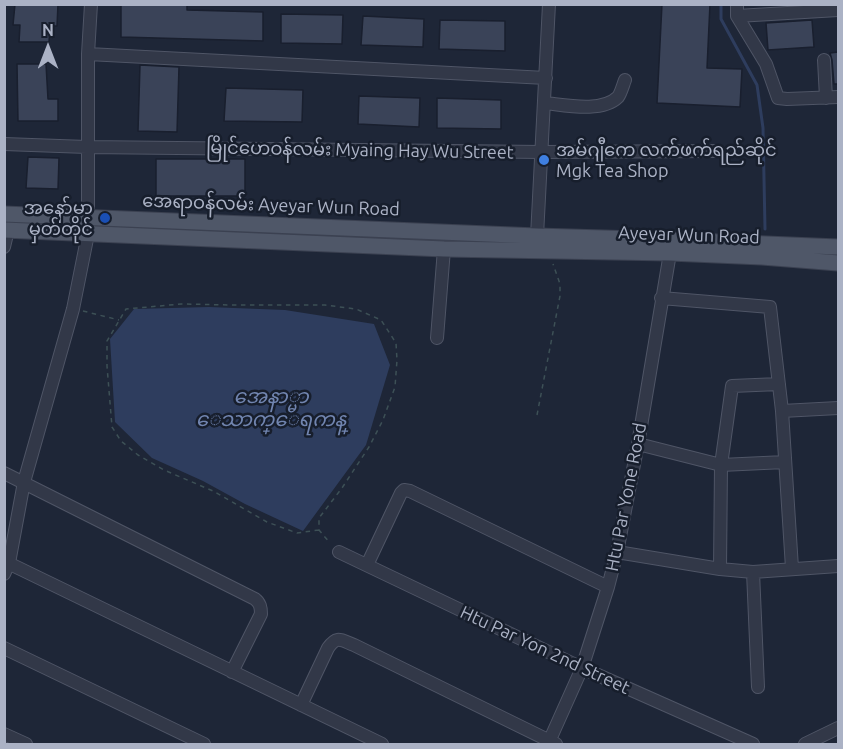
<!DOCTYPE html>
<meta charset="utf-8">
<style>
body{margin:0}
#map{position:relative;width:843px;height:749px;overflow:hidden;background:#1e2637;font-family:Ubuntu,sans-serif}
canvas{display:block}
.frame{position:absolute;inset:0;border:6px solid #abb2c5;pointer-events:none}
.north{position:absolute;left:18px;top:18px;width:60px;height:60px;-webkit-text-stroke:4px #171e2c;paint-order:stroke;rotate:0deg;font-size:16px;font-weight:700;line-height:24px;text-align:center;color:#abb2c5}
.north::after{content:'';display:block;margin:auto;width:21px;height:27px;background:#abb2c5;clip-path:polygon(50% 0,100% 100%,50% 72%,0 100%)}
</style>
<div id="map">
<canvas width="843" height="749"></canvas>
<div class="frame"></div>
<div class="north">N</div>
</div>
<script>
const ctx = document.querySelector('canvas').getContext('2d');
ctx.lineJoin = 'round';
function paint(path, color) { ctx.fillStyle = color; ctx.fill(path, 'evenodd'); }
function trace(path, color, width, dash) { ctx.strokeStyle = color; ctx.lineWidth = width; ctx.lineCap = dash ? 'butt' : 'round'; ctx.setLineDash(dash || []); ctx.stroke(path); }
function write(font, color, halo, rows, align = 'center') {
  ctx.font = font + ' Ubuntu,"Noto Sans Myanmar",sans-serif'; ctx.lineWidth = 5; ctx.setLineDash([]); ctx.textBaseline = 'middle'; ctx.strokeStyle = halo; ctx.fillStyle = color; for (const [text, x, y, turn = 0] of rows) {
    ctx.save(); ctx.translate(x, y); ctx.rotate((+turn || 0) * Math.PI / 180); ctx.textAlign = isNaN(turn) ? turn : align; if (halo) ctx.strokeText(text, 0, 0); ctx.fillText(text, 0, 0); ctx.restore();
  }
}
const water = new Path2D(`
 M209,307L285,310L374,324L390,365L366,445L303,531L245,504L203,481L152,458L115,422L110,339L134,309Z`);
const stream = new Path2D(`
 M721,4V19L757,85L763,128L765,229`);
const building = new Path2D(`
 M15,4H58L57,26H50L49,42H19L20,25H13Z
 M121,4H187V10L263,12V41L121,37Z
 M662,4H710L707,68L742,69L740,107L657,103Z
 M281,14L343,15L342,44L281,43Z
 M363,16L424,19L423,47L361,45Z
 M440,20L505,21V51L439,49Z
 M812,20L814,47L768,50L766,23Z
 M838,52V84H834L832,60L830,53Z
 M17,64H46L48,99H58V121H18Z
 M140,65L179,67L177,132L138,131Z
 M226,88L303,90L302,122L224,121Z
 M359,96L420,98L419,127L358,124Z
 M437,98L501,100V129L437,128Z
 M28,157L59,158L58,189L26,188Z
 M156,159H245V196H156Z`);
const path = new Path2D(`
 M83,311L119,320
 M537,415L560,296V284L553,264
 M319,530L297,533L267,522L213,491L164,470L138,455L121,441L112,427L107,366V341L126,309L181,304L233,305H325L356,309L381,320L396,343L397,360L395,387L383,420L369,447L342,488L319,518V530L330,543`);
const minor = new Path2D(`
 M737,4V16L766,64L778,98L787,99L838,97
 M737,16L838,10
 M88,54L546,78
 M824,60L826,98
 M545,103C565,105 602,113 618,97C621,93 623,85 625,80
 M4,144L87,147L542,152L716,151
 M537,236L549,4
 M4,247L8,230
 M661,298L770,307L782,411L792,568
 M437,338L444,249
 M782,411L838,408
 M638,444L721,465L785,462
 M4,473L255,599C260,603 261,607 261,614L232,672
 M339,552L582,668L753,744
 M617,552L720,569L753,572L838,566
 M4,561L382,744
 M367,565L401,493L404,490L410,491L608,587
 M720,569L721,465L732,386L779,384
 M753,572L758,687
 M4,574L9,563L24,482L73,309L88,234V54L91,4
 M4,648L204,744
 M301,705L328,648C337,635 341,640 354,645L556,744
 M4,734L26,744
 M548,744L582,668L608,587L617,552L638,444L670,253V244
 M805,744L838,728`);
const major = new Path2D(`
 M4,214L537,236L670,240L838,247
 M4,230L444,249L670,253L762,257L838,263`);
const markers = [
 [544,160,6,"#3f7fe0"],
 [105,218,6,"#1a4fb4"]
];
const streetNames = [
 ["မြိုင်ဟေဝန်လမ်း Myaing Hay Wu Street",360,150,1],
 ["အေရာဝန်လမ်း Ayeyar Wun Road",271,205,2],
 ["Ayeyar Wun Road",689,235,2],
 ["Htu Par Yone Road",626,497,-79],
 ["Htu Par Yon 2nd Street",545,650,25]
];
const poiNames = [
 ["အမ်ဂျီကေ လက်ဖက်ရည်ဆိုင်",556,150],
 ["Mgk Tea Shop",556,171],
 ["အနော်မာ",93,208,"right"],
 ["မှတ်တိုင်",93,229,"right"]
];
const waterNames = [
 ["အေနာ္မာ",271,396],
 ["ေသာက္ေရကန္",271,419]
];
paint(water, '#2e3d5e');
trace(stream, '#2e3d5e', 3);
paint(building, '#3a4358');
trace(building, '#191f2e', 1.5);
trace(minor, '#4f5566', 14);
trace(major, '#3b4151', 17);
trace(path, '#3d5056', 1.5, [4.5, 4.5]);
trace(minor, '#323848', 12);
trace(major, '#4f5768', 15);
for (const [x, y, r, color] of markers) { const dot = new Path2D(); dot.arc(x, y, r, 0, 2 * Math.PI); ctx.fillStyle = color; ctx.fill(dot); trace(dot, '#171e2c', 2); }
write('18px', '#abb2c5', '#171e2c', streetNames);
write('18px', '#abb2c5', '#171e2c', poiNames, 'left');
write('italic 20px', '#7185b0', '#171e2c', waterNames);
</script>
